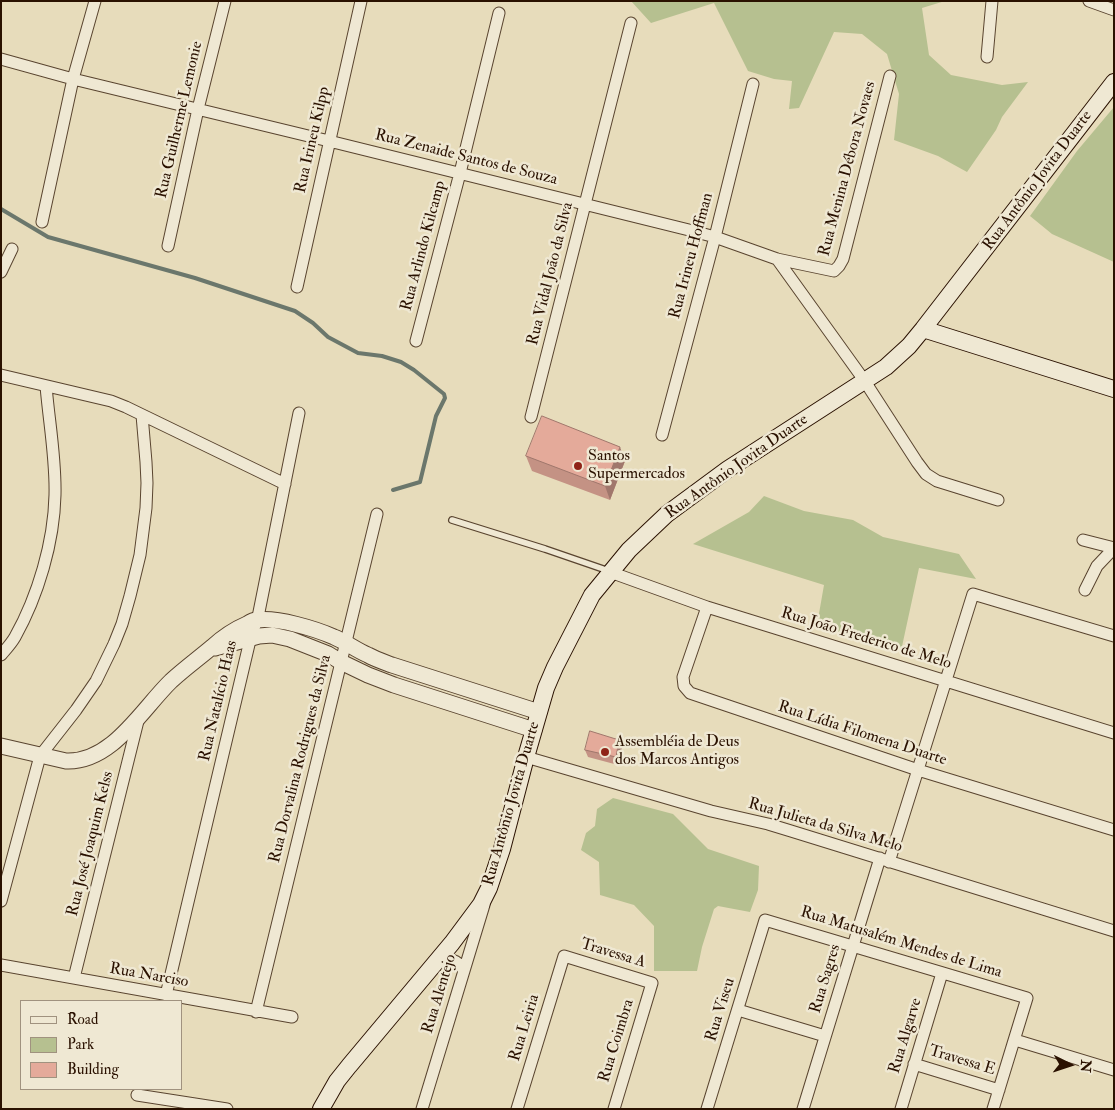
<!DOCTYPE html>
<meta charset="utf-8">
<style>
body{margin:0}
#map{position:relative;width:1115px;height:1110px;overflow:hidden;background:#e7dcbb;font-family:"IM FELL Double Pica",serif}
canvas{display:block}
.frame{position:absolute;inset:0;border:2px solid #2a1100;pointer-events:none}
.legend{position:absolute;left:20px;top:1000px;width:162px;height:90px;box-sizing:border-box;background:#efe8d3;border:1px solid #a0927f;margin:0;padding:6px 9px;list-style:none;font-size:15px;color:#2a1100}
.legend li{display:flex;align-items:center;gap:10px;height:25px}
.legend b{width:25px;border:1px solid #a0927f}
.north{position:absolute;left:1045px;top:1040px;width:50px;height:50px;-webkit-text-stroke:4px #efe8d3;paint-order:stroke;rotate:94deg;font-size:14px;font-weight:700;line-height:20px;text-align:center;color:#2a1100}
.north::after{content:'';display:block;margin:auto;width:18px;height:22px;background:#2a1100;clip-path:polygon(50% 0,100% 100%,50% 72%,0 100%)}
</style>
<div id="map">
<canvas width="1115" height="1110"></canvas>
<div class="frame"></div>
<ul class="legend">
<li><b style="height:6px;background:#efe8d3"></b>Road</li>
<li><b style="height:14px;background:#b6c090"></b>Park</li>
<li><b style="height:14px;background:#e4aa9a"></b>Building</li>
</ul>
<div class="north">N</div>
</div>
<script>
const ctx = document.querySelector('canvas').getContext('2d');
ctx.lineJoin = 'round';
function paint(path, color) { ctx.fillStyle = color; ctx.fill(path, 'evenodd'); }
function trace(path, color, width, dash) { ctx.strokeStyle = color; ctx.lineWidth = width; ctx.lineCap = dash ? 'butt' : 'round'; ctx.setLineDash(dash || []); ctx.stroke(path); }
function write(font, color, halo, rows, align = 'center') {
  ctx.font = font + ' "IM FELL Double Pica",serif'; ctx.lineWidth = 5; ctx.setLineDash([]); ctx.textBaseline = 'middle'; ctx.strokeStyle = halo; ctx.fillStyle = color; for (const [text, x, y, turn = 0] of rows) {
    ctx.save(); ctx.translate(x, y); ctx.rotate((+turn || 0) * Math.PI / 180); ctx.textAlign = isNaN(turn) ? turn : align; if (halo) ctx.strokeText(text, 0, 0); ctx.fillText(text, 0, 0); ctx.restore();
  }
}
const green = new Path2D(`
 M631,1H945L922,8L929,55L951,75L1002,85L1028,82L1002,117L996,130L967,172L938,156L894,140L899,94L887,54L862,34L834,32L799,108L789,109L792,81L774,79L748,71L714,3L651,23Z
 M1114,107V262L1052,234L1030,216L1077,151Z
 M764,496L804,511L853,520L883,537L959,554L976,579L919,568L901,651L817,625L824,585L693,544L749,512Z
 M613,798L673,814L708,849L759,866L758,890L750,912L718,906L714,909L702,947L697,971H654V926L634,905L600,895L599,862L581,850L586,833L595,826L597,809Z`);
const stream = new Path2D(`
 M1,209L48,237L195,278L295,311L313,323L328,337L358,353L382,356L401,362L414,370L444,394L445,398L436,416L420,482L393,490`);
const service = new Path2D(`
 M452,520L545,549L609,571`);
const minor = new Path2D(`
 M1089,1L1114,10
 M987,57L992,1
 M1,59L73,79L329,141L689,230L715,237L777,259L834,271L839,266L843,259L890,76
 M42,222L73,79L95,1
 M168,246L198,109L225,1
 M777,259L864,380L917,462L926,474L937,481L998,500
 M1,272L12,249
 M297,287L361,1
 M416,341L460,173L499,13
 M1,375L111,401L126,407L285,484
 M531,417L631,23
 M662,435L715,237L753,84
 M1083,540L1114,548
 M610,572L707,607L1114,733
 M1085,590L1097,566L1114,548
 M707,607L683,677L684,686L690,693L918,770L1114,830
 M1,655C6,649 11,644 15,637C38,596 54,542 55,495C56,459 49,422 46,386
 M526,757L711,811L768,824L791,831L1114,931
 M889,862L973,594L1114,636
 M1,901L40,756L76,710L96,681L114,644L122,624L130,596L140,555L146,508L147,483L146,462L142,415
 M437,961C450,959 457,958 464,971
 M1,965L292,1017
 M74,978L139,717
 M166,995L251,636L258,617L299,413
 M738,1010L825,1036
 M256,1012L377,514
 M1015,1040L1114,1070
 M914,1064L999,1090
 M137,1095L227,1109
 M422,1109L484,905
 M517,1109L564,956L652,983L614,1109
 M707,1109L765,920L1027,998L993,1109
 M803,1109L880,858
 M901,1109L942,973`);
const tertiary = new Path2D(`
 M215,648L259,636L272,635L290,639L328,654L341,662L368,675L394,685L534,730
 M1,746L66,761C112,763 142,709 171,681C184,669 199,658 212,647C223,637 233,630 247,624C250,622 253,620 257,620C277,617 316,629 334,637C346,642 356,650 368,655C375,659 384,662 392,665L539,712`);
const secondary = new Path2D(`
 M923,329L1114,389
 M321,1109L337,1081L349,1066L452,943L481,904L489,888L502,849L526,757L546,688L555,667L592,595L629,550L667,514L728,469L886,367L909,346L923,329L1114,82`);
const wall = new Path2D(`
 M526,456L625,461L610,500L532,471Z
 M622,747L618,765L588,757L585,750Z`);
const shadedWall = new Path2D(`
 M620,447L625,461L610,500L605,486Z
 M619,740L622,747L618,765L616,757Z`);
const building = new Path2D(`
 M542,416L620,447L605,486L526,456Z
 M590,731L619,740L616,757L585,750Z`);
const markers = [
 [578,466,5,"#8f2418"],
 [605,752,5,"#8f2418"]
];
const streetNames = [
 ["Rua Guilherme Lemonie",180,120,-77],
 ["Rua Irineu Kilpp",313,140,-77],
 ["Rua Zenaide Santos de Souza",466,158,14],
 ["Rua Menina Débora Novaes",848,169,-75],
 ["Rua Antônio Jovita Duarte",1038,181,-53],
 ["Rua Arlindo Kilcamp",424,246,-75],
 ["Rua Irineu Hoffman",692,256,-75],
 ["Rua Vidal João da Silva",551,274,-76],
 ["Rua Antônio Jovita Duarte",737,467,-35],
 ["Rua João Frederico de Melo",866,639,17],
 ["Rua Natalício Haas",219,701,-77],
 ["Rua Lídia Filomena Duarte",862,734,18],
 ["Rua Dorvalina Rodrigues da Silva",301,759,-76],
 ["Rua Antônio Jovita Duarte",512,804,-74],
 ["Rua Julieta da Silva Melo",825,826,16],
 ["Rua José Joaquim Kelss",91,844,-76],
 ["Rua Matusalém Mendes de Lima",901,943,17],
 ["Travessa A",613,954,17],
 ["Rua Narciso",149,976,10],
 ["Rua Sagres",826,979,-73],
 ["Rua Alentejo",440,994,-73],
 ["Rua Viseu",721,1010,-73],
 ["Rua Leiria",525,1028,-73],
 ["Rua Algarve",906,1036,-73],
 ["Rua Coimbra",617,1041,-73],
 ["Travessa E",962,1061,17]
];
const poiNames = [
 ["Santos",588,457],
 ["Supermercados",588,475],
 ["Assembléia de Deus",615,743],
 ["dos Marcos Antigos",615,761]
];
paint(green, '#b6c090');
trace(stream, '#6b776c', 4);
trace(service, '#59442f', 8);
trace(minor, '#59442f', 13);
trace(tertiary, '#59442f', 17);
trace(secondary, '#2a1100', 18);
trace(service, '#efe8d3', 5.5);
trace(minor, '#efe8d3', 11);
trace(tertiary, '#efe8d3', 15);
trace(secondary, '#efe8d3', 16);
paint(wall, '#c49284');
paint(shadedWall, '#a0776c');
paint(building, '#e4aa9a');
trace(building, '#a0776c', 1);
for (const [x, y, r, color] of markers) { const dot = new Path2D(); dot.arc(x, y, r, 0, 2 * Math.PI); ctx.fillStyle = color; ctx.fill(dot); trace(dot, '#efe8d3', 2); }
write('16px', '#2a1100', '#efe8d3', streetNames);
write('16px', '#2a1100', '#efe8d3', poiNames, 'left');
</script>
